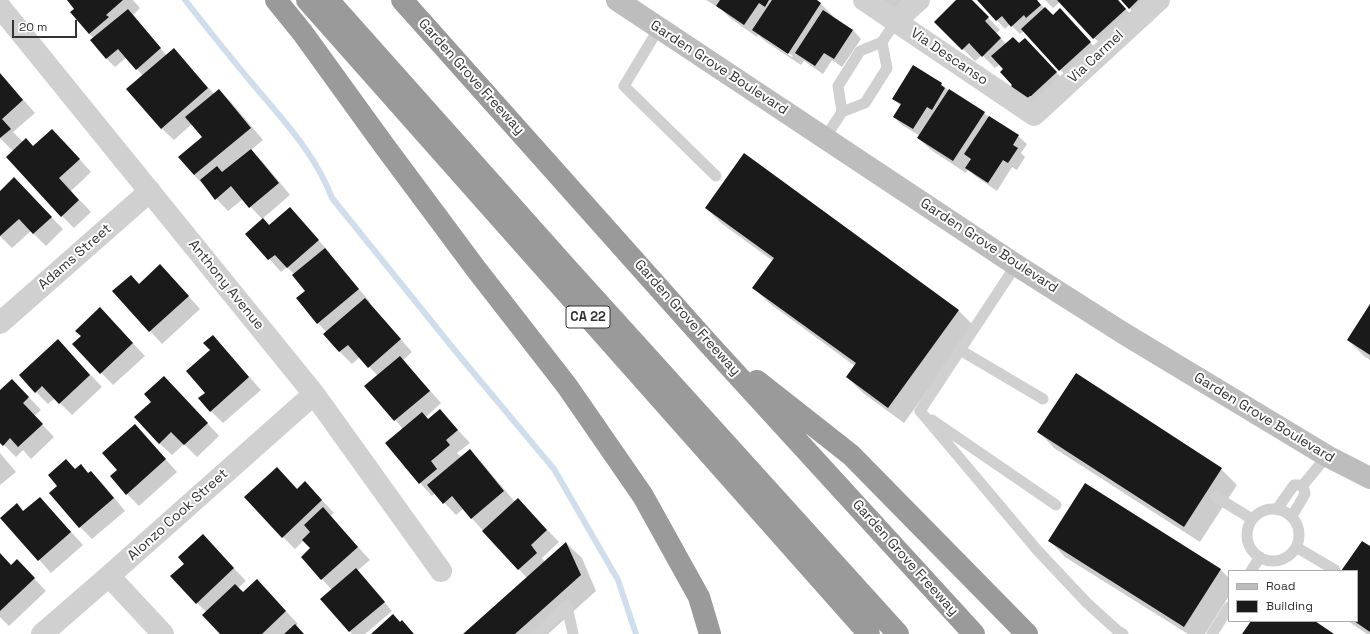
<!DOCTYPE html>
<style>
body{margin:0}
#map{position:relative;width:1370px;height:634px;overflow:hidden;background:#fff;font-family:"Space Grotesk",sans-serif}
canvas{display:block}
.legend{position:absolute;left:1228px;top:570px;width:130px;height:52px;box-sizing:border-box;background:#fff;border:1px solid #adadad;margin:0;padding:5px 7px;list-style:none;font-size:12px;color:#333}
.legend li{display:flex;align-items:center;gap:8px;height:20px}
.legend b{width:20px;border:1px solid #adadad}
.scale{position:absolute;left:12px;top:20px;width:65px;height:18px;box-sizing:border-box;border:2px solid #333;border-top:0;padding-left:5px;font-size:12px;line-height:14px;white-space:nowrap;color:#333;-webkit-text-stroke:3px #fff;paint-order:stroke}
</style>
<div id="map">
<canvas width="1370" height="634"></canvas>
<ul class="legend">
<li><b style="height:5px;background:#bdbdbd"></b>Road</li>
<li><b style="height:11px;background:#1a1a1a"></b>Building</li>
</ul>
<div class="scale">20 m</div>
</div>
<script>
const ctx = document.querySelector('canvas').getContext('2d');
ctx.lineJoin = 'round';
function paint(path, color) { ctx.fillStyle = color; ctx.fill(path, 'evenodd'); }
function trace(path, color, width, dash) { ctx.strokeStyle = color; ctx.lineWidth = width; ctx.lineCap = dash ? 'butt' : 'round'; ctx.setLineDash(dash || []); ctx.stroke(path); }
function write(font, color, halo, rows, align = 'center') {
  ctx.font = font + ' "Space Grotesk",sans-serif'; ctx.lineWidth = 4; ctx.setLineDash([]); ctx.textBaseline = 'middle'; ctx.strokeStyle = halo; ctx.fillStyle = color; for (const [text, x, y, turn = 0] of rows) {
    ctx.save(); ctx.translate(x, y); ctx.rotate((+turn || 0) * Math.PI / 180); ctx.textAlign = isNaN(turn) ? turn : align; if (halo) ctx.strokeText(text, 0, 0); ctx.fillText(text, 0, 0); ctx.restore();
  }
}
const shadow = new Path2D(`
 M68,0H133L140,8L133,15L167,56L174,50L214,94L219,90L231,102L263,140L251,150L263,162L290,195L262,219L270,226L290,208L330,253L329,254L370,302L369,303L412,352L403,360L441,403L426,417L429,420L440,411L470,443L457,453L461,457L470,451L482,463L515,502L530,512L559,542L542,558L545,562L566,543L582,558L596,591L548,634H464L527,578L463,509L456,515L435,493L432,496L420,483L403,429L366,386L378,376L360,357L352,364L340,352L325,335L327,333L297,299L306,291L294,274L287,267L281,272L247,234L263,220L243,199L228,211L194,175L203,137L192,124L174,140L161,128L143,76L127,57L115,67L107,59L92,40L94,38L89,34L75,9Z
 M706,0H815L821,4L833,16L832,17L853,30L861,39L842,67L832,60L823,74L804,61L801,65L766,42L758,35L757,37L730,18L721,9ZM766,38L793,56L792,57L766,40Z
 M878,0H909L898,10Z
 M957,0H971L1000,30L996,33L1006,44H1019L1037,51L1068,85L1032,104L1000,64L995,68L982,55L975,61L936,22Z
 M978,0H1036L1053,16L1060,10L1102,55L1072,82L1024,31L1020,34L1010,24L1005,29Z
 M1045,0H1118L1137,22L1106,50L1060,2L1053,8Z
 M1122,0H1164L1141,20Z
 M0,75L12,87L35,113L13,132L23,142L33,147L64,142L91,172L71,191L91,212L74,228L62,216L13,151L0,138Z
 M941,84L949,91V90L1018,136L1027,144L1021,153L1025,157L1017,170L1012,167L997,191L975,176L968,169L966,173L931,150L918,138L920,136L902,125L894,117L901,106L893,99Z
 M26,191L63,229L46,246L31,231L12,248L0,236V192Z
 M706,208L958,310L974,326L904,423L863,393L847,377L855,366L769,303L754,288L773,261L721,223Z
 M172,278L200,309L162,344L114,291Z
 M1370,306V360L1364,356L1348,340Z
 M112,321L145,356L113,385L74,344Z
 M213,336L261,390L223,423L211,411V350Z
 M70,353L102,387L72,415L55,398L48,404L36,392Z
 M176,389L219,436L197,457L184,444L172,455L159,443Z
 M0,391L24,392L41,410L34,416L54,437L31,459L23,450L16,457L0,441Z
 M135,425L177,472L139,506L127,494L118,470Z
 M1039,432L1221,469L1237,485L1200,542L1054,448Z
 M0,453L16,472L0,485Z
 M81,466L89,474L91,472L103,484L125,511L92,539L80,527L59,486Z
 M297,490L317,495L334,513L330,516L370,560L357,571L392,611L365,634H352L322,599L332,590L302,557L311,549L304,540L295,549L283,537Z
 M40,498L83,545L51,573L2,518L17,505L24,512Z
 M1050,541L1220,569L1229,578V596L1205,634H1188L1065,557Z
 M1370,547V634H1367L1348,621H1357V571H1342Z
 M215,548L246,581L238,588L243,593H269L298,624L296,626L304,634H221L206,612L172,576Z
 M0,554L11,566L29,573L46,591L9,626L0,617Z`);
const stream = new Path2D(`
 M185,0C207,28 229,56 252,83C282,119 315,153 332,198L457,353L554,469L618,580L636,634`);
const building = new Path2D(`
 M67,0H123L106,15L109,17L89,34L70,12L74,9Z
 M720,0H769L765,7L759,3L744,25L716,6Z
 M772,0H817L821,3L788,54L752,30Z
 M956,0H972L989,17L985,21L1001,38L982,57L969,43L962,50L934,22Z
 M977,0H1037L1041,5L1026,18L1024,15L1011,27L1002,16L996,21Z
 M1057,0H1118L1126,9L1093,39Z
 M1121,0H1138L1129,9Z
 M1045,7L1053,15L1060,8L1091,42L1059,71L1021,29Z
 M128,9L161,48L136,70L118,49L106,59L90,40Z
 M823,10L853,30L834,59L824,53L815,66L795,53Z
 M1013,37L1019,43L1025,38L1057,72L1031,96H1030L1026,99L1018,94L1011,86L1012,85L1000,72L1003,69L991,56Z
 M174,48L208,88L161,129L126,89Z
 M913,65L942,83L941,85L945,88L932,110L927,107L913,129L893,117L901,104L892,99Z
 M0,73L23,100L2,119L11,129L0,138Z
 M219,89L251,128L194,175L178,157L202,137L185,117Z
 M949,89L985,112L953,161L917,138Z
 M989,116L1019,135L1013,145L1018,148L1008,163L1003,160L988,183L965,168L971,159L964,154Z
 M52,129L80,159L59,178L79,200L61,217L6,157L26,138L33,146Z
 M251,149L279,183L249,208L231,186L215,200L200,180L217,166L222,172Z
 M744,153L959,310L888,408L846,377L856,363L752,288L774,258L705,208Z
 M14,177L52,217L33,234L19,219L0,236V191Z
 M290,207L319,240L287,268L275,255L268,260L245,234L263,218L269,225Z
 M325,248L359,289L317,324L296,298L305,291L292,275Z
 M160,264L189,296L149,332L112,291L131,275L139,284Z
 M365,298L401,339L368,368L348,345L339,352L323,334Z
 M1370,304V355L1347,340Z
 M100,307L133,343L100,374L72,344L81,336L75,331Z
 M213,335L249,377L210,412L198,398L205,393L186,371L210,350L203,343Z
 M58,339L90,375L59,404L42,386L35,393L19,375Z
 M400,356L430,391L394,421L364,386Z
 M1076,373L1222,468L1184,527L1037,432Z
 M164,376L208,423L184,445L171,432L159,444L134,417L151,402L144,394Z
 M12,379L29,397L23,403L43,424L18,447L10,438L3,446L0,443V390Z
 M440,409L458,430L446,440L450,445L431,461L437,469L419,484L385,443L422,412L428,419Z
 M135,424L166,459L126,495L110,476L117,470L102,453Z
 M470,449L504,491L471,519L452,496L443,504L427,485Z
 M66,459L75,469L81,464L88,473L91,471L114,498L79,528L49,493L57,486L48,475Z
 M277,467L297,489L305,481L322,500L282,538L244,497Z
 M1085,483L1221,569L1184,627L1048,541Z
 M40,497L71,532L38,561L0,518L17,503L23,511Z
 M518,498L547,530L531,545L537,553L518,570L482,531Z
 M323,507L358,547L321,580L301,557L310,548L302,540L310,532L304,525Z
 M203,534L234,568L196,604L170,576L184,564L178,557Z
 M1362,541L1370,546V632L1354,621H1357V571H1341Z
 M566,542L581,575L515,634H463Z
 M0,553L11,565L17,559L35,578L0,611Z
 M356,568L385,602L349,632L320,599Z
 M257,579L286,611L262,634H220L202,615L235,584L243,592Z
 M393,614L400,622L402,620L414,634H371Z
 M1251,621H1315L1334,634H1242Z
 M295,624L304,634H284Z`);
const lane = new Path2D(`
 M659,28L624,86L716,176
 M842,112L838,86L860,51L882,42L896,21
 M825,138L842,112L865,103L887,68L882,42
 M1016,265L920,411L1038,551L1087,603L1118,631L1123,634
 M960,350L1043,399
 M932,420L1056,505
 M1216,497L1252,519
 M1277,509L1294,485H1303L1327,456
 M1247 535a26 26 0 1 1 52 0a26 26 0 1 1-52 0Z
 M1292,516L1305,494L1303,485
 M1296,547L1335,570
 M1251,571L1260,557
 M536,634L567,606L573,634
 M1212,634L1229,607`);
const street = new Path2D(`
 M864,0L1034,115L1159,0
 M0,7L314,394L441,571
 M896,21L919,0
 M0,323L150,191
 M109,576L163,634
 M42,634L109,576L314,394`);
const secondary = new Path2D(`
 M617,0L1016,265L1123,333L1327,456L1370,478`);
const highway = new Path2D(`
 M276,0L302,32L383,144L476,269L567,386L643,496L699,597L710,634
 M307,0L869,634
 M328,0L566,267L898,634
 M402,0L707,342L974,634
 M757,381L851,455L1027,634`);
const shields = [
 [588,317,44]
];
const shieldNames = [
 ["CA 22",588,317]
];
const streetNames = [
 ["Via Descanso",949,57,34],
 ["Via Carmel",1096,57,-43],
 ["Garden Grove Boulevard",719,68,33],
 ["Garden Grove Freeway",471,77,48],
 ["Garden Grove Boulevard",989,246,33],
 ["Adams Street",75,257,-41],
 ["Anthony Avenue",226,285,51],
 ["Garden Grove Freeway",687,318,48],
 ["Garden Grove Boulevard",1264,418,31],
 ["Alonzo Cook Street",178,515,-42],
 ["Garden Grove Freeway",905,558,48]
];
paint(shadow, '#0003');
trace(stream, '#d0deec', 6);
paint(building, '#1a1a1a');
trace(lane, '#d0d0d0', 11);
trace(street, '#d0d0d0', 22);
trace(secondary, '#bdbdbd', 22);
trace(highway, '#9a9a9a', 22);
for (const [x, y, w] of shields) { const box = new Path2D(); box.roundRect(x - w / 2, y - 11, w, 22, 3); ctx.fillStyle = '#fff'; ctx.fill(box); trace(box, '#333', 1); }
write('bold 13px', '#333', null, shieldNames);
write('14px', '#333', '#fff', streetNames);
</script>
